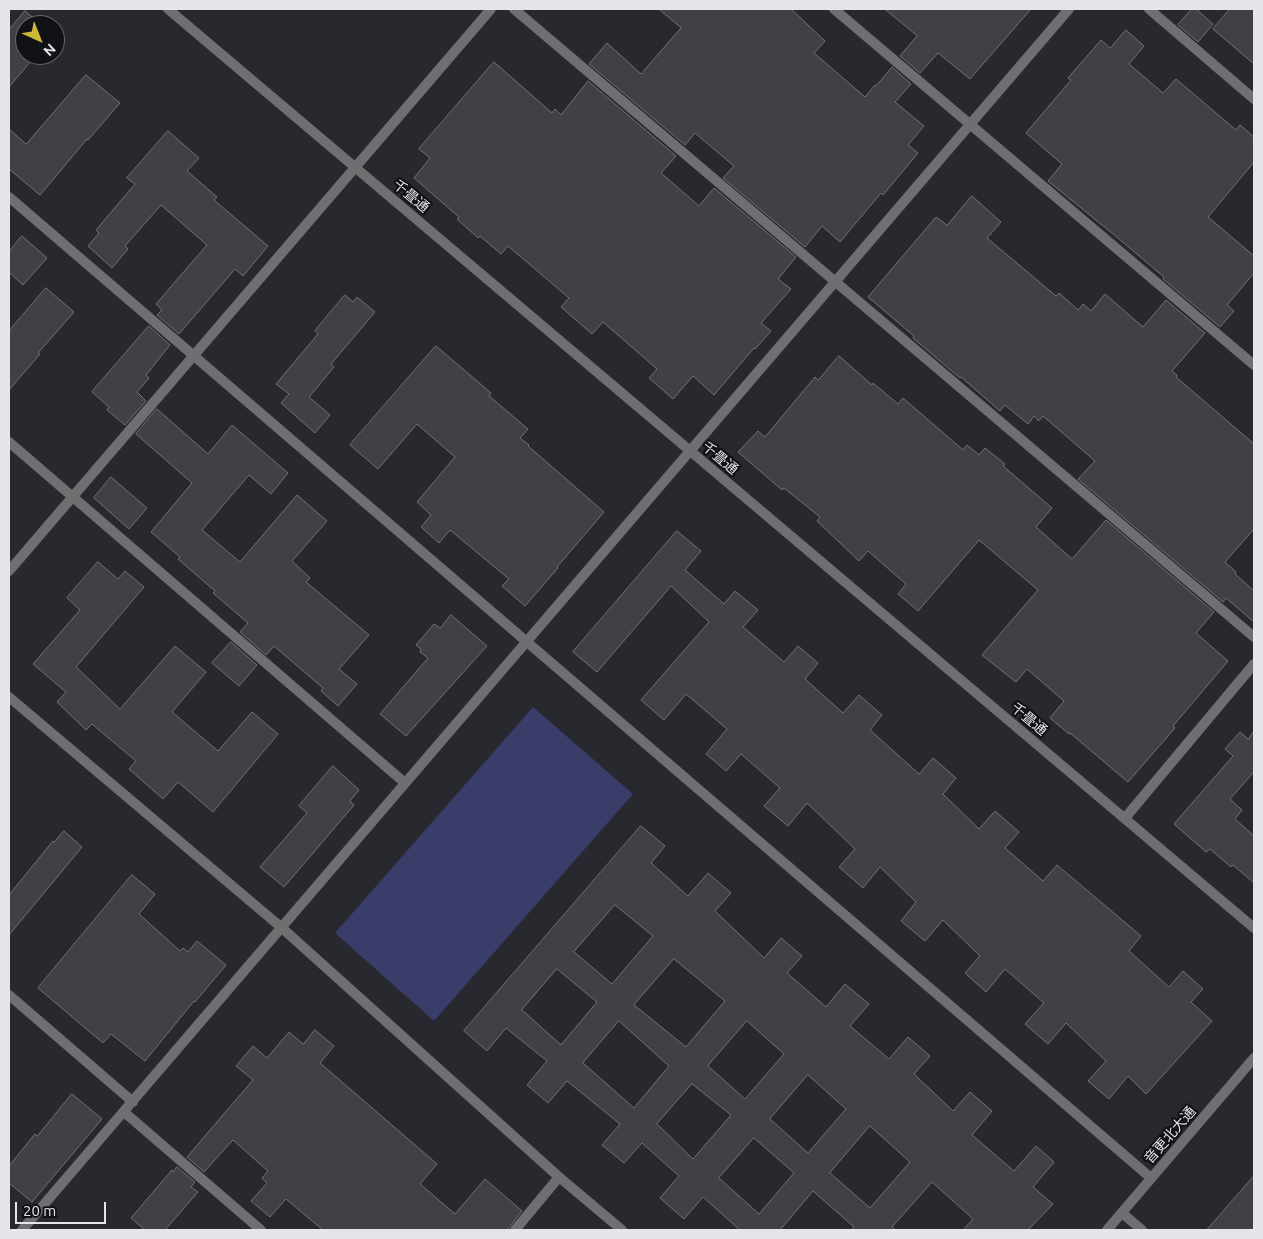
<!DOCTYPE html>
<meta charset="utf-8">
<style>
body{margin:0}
#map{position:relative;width:1263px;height:1239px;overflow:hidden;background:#28292f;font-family:Ubuntu,sans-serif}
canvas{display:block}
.frame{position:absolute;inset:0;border:10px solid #e6e6ea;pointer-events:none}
.north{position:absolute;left:15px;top:15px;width:50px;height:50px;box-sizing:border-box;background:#111215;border:1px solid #66676a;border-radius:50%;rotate:136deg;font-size:14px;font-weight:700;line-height:20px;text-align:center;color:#e6e6ea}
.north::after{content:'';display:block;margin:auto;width:18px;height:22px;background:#cdb938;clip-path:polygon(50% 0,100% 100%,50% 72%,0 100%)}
.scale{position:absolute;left:15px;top:1202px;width:91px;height:22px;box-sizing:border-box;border:2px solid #e6e6ea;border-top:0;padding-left:6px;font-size:15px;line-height:18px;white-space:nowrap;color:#e6e6ea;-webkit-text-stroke:4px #111215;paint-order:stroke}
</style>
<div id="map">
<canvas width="1263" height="1239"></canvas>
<div class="frame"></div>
<div class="north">N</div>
<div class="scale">20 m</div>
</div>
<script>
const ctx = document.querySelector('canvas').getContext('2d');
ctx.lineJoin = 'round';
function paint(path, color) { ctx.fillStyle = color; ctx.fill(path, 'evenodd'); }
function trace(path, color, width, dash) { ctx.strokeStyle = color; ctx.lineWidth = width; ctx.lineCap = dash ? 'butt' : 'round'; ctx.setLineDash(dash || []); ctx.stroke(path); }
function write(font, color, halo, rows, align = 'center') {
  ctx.font = font + ' Ubuntu,"Noto Sans JP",sans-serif'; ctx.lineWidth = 4.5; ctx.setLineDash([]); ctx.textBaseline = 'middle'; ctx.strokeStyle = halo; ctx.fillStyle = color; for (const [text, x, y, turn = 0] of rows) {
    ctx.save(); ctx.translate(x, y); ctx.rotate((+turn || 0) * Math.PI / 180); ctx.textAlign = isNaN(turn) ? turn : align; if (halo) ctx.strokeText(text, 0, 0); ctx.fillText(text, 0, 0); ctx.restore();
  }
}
const green = new Path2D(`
 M533,707L633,794L434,1021L335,933Z`);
const building = new Path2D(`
 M659,9H791L825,41L814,53L865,97L875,85L876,86L892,67L911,84L895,102L924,126L908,145L918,153L883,195L881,193L840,242L822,226L805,247L723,178L734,166L695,133L685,145L589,64L607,43L641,74L681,28Z
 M885,9H1031L970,79L938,53L920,73L900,56L917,36Z
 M1192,9H1196L1213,24L1198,42L1178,25Z
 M1230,9H1254V64L1213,29Z
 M25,11L42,25H25V55H36L9,87V30Z
 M1126,30L1144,46L1129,64L1163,93L1176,79L1236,130L1240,125L1254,137V162L1208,217L1254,256V273L1227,305L1234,311L1220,327L1163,279L1164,277L1118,238L1048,181L1062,164L1026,133L1071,80L1068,78L1101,40L1110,48Z
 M494,62L552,113L555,109L561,115L588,81L676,156L661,173L699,206L714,188L796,257L778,279L791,289L761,323L771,331L755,349L754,348L714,395L693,376L673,399L649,378L657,369L603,322L592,334L561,307L569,298L508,246L501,254L480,236L478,238L457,219L459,217L414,178L430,158L419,149Z
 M86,75L120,103L88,140L87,139L40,195L9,169V129L26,144Z
 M168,131L199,158L187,171L217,197L214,200L268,246L243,276L235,269L179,334L157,315L162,310L156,304L207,245L161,205L125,246L128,249L112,268L88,246L99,233L96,230L135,184L127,178Z
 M972,196L1001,222L987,238L1056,296L1059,293L1078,310L1083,304L1091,311L1105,294L1143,327L1166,300L1205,333L1172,371L1177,375L1176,377L1254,444V529L1225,562L1236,572L1235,574L1254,591V622L1226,598L1223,602L1078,479L1095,461L1043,416L1039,421L1034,416L1028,424L1005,405L1000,411L961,377L960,378L913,338L914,336L868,297L936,217L947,225Z
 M22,236L47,258L23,285L9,272V252Z
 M46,288L74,312L38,353L40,354L9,390V331Z
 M345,295L353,302L357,297L375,312L331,364L334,367L309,397L330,415L315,433L281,403L289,394L276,384L318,334L315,331Z
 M149,326L170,345L146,375L149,378L137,392L146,401L125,425L107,410L109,407L92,392Z
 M436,346L491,393L489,396L528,429L520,438L529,445L528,446L604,512L557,567L558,568L525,606L502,586L509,579L450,530L439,543L421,527L431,515L417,502L455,457L417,424L378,469L350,445Z
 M839,356L872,385L873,383L898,404L903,398L963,450L967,445L979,455L985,448L1005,464L1003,466L1052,508L1036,527L1072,559L1106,520L1214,612L1196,633L1228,661L1173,726L1175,728L1128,782L1070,733L1069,734L1050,718L1064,701L1027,669L1016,682L982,655L1038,590L979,540L918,611L898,594L906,584L868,551L859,561L817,521L820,517L784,488L782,490L738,452L758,431L765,437L815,377L818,380Z
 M157,409L208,454L232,425L288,473L271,494L249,475L202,530L240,562L297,495L327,521L292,561L310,578L306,582L369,635L339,669L357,684L338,706L321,691L323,688L274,646L266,655L240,632L248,623L213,593L215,591L178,559L180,557L151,532L192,483L136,434Z
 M111,477L147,508L129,529L94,498Z
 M677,531L701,551L685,570L724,604L735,591L758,610L743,627L784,662L798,646L818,663L805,679L843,713L859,695L882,715L870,730L919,774L933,758L956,778L943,794L979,829L995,811L1019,832L1005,848L1043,881L1057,865L1141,936L1129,951L1169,987L1183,971L1203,989L1191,1002L1212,1021L1146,1094L1128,1076L1109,1099L1088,1081L1106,1061L1066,1023L1048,1044L1025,1024L1044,1003L1005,969L986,992L965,973L980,956L943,920L925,941L901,921L916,902L880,867L863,888L839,867L855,849L807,803L788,826L764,806L780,788L741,754L726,771L706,754L727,729L686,694L664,720L641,700L709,622L671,586L597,672L573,652Z
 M98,562L118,579L125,571L144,587L76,667L120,709L175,646L206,672L172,712L218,751L252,712L278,734L213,812L178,782L163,799L129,769L136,761L92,724L86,730L57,702L66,692L33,664L80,610L67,598Z
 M451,615L487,646L406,736L380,714L428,658L420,652L421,649L416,645L434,624L440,628Z
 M231,642L257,665L239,686L212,663Z
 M1254,731V774L1253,773L1230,799L1242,810L1235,819L1254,836V883L1233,865L1231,867L1210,849L1206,852L1174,824L1233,756L1225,749L1240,732L1248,739Z
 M333,766L359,790L350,801L354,805L284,887L260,867L307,813L299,806Z
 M641,826L665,846L651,863L688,896L708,873L731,893L715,911L764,958L781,938L802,956L787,973L826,1007L845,984L869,1004L850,1026L889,1059L908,1037L930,1056L914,1074L953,1111L970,1092L992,1111L972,1135L1014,1171L1036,1146L1054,1162L1033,1187L1053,1204L1028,1230H963L973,1219L932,1182L892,1227L896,1230H851L854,1227L813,1191L780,1230H740L703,1197L684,1219L660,1198L679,1176L642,1143L624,1163L602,1145L620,1124L567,1081L548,1103L527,1085L547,1061L506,1028L487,1051L464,1031ZM615,905L653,936L612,984L574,952ZM674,959L725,1001L686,1047L634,1005ZM557,969L597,1002L561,1045L522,1010ZM619,1021L669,1066L634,1108L583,1063ZM747,1021L784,1054L745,1099L708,1066ZM808,1075L846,1109L808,1153L770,1119ZM692,1084L731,1115L693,1159L657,1124ZM870,1126L910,1162L870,1208L830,1173ZM754,1138L794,1173L759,1214L719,1178Z
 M64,831L82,847L9,935V895L53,841L54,842Z
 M132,875L155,894L139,914L180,951L183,948L188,952L197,941L226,965L195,1002L194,1001L145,1061L111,1034L103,1043L38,988Z
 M315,1030L334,1046L320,1063L437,1164L420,1184L455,1214L485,1179L522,1211L507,1230H323L286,1199L270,1217L251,1201L267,1183L262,1178L268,1171L233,1140L204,1172L187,1157L253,1080L236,1066L253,1046L267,1058L289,1032L303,1044Z
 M72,1094L102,1119L32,1202L9,1183V1166L35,1134L37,1136Z
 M177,1167L195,1182L191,1187L198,1192L165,1230H145L131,1218L172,1170L173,1172Z
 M1254,1176V1230H1207Z`);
const minor = new Path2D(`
 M514,9L1254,637
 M834,9L1254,365
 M1149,9L1254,99
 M9,197L1151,1178
 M9,442L405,783
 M9,571L491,9
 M9,697L282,928L559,1177L622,1230
 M1125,818L1254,664
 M9,995L133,1102
 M124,1112L261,1230
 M1122,1213L1142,1230
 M22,1230L1069,9
 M515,1230L559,1177`);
const tertiary = new Path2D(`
 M168,9L1254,928
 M1107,1230L1254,1058`);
const streetNames = [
 ["千畳通",411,196,40],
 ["千畳通",720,458,40],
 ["千畳通",1029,719,40],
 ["音更北大通",1170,1135,-49]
];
paint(green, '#3a3c6a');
paint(building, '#404047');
trace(building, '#707179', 1);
trace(minor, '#6f6f72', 10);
trace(tertiary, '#6f6f72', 10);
write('14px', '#e6e6ea', '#111215', streetNames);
</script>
